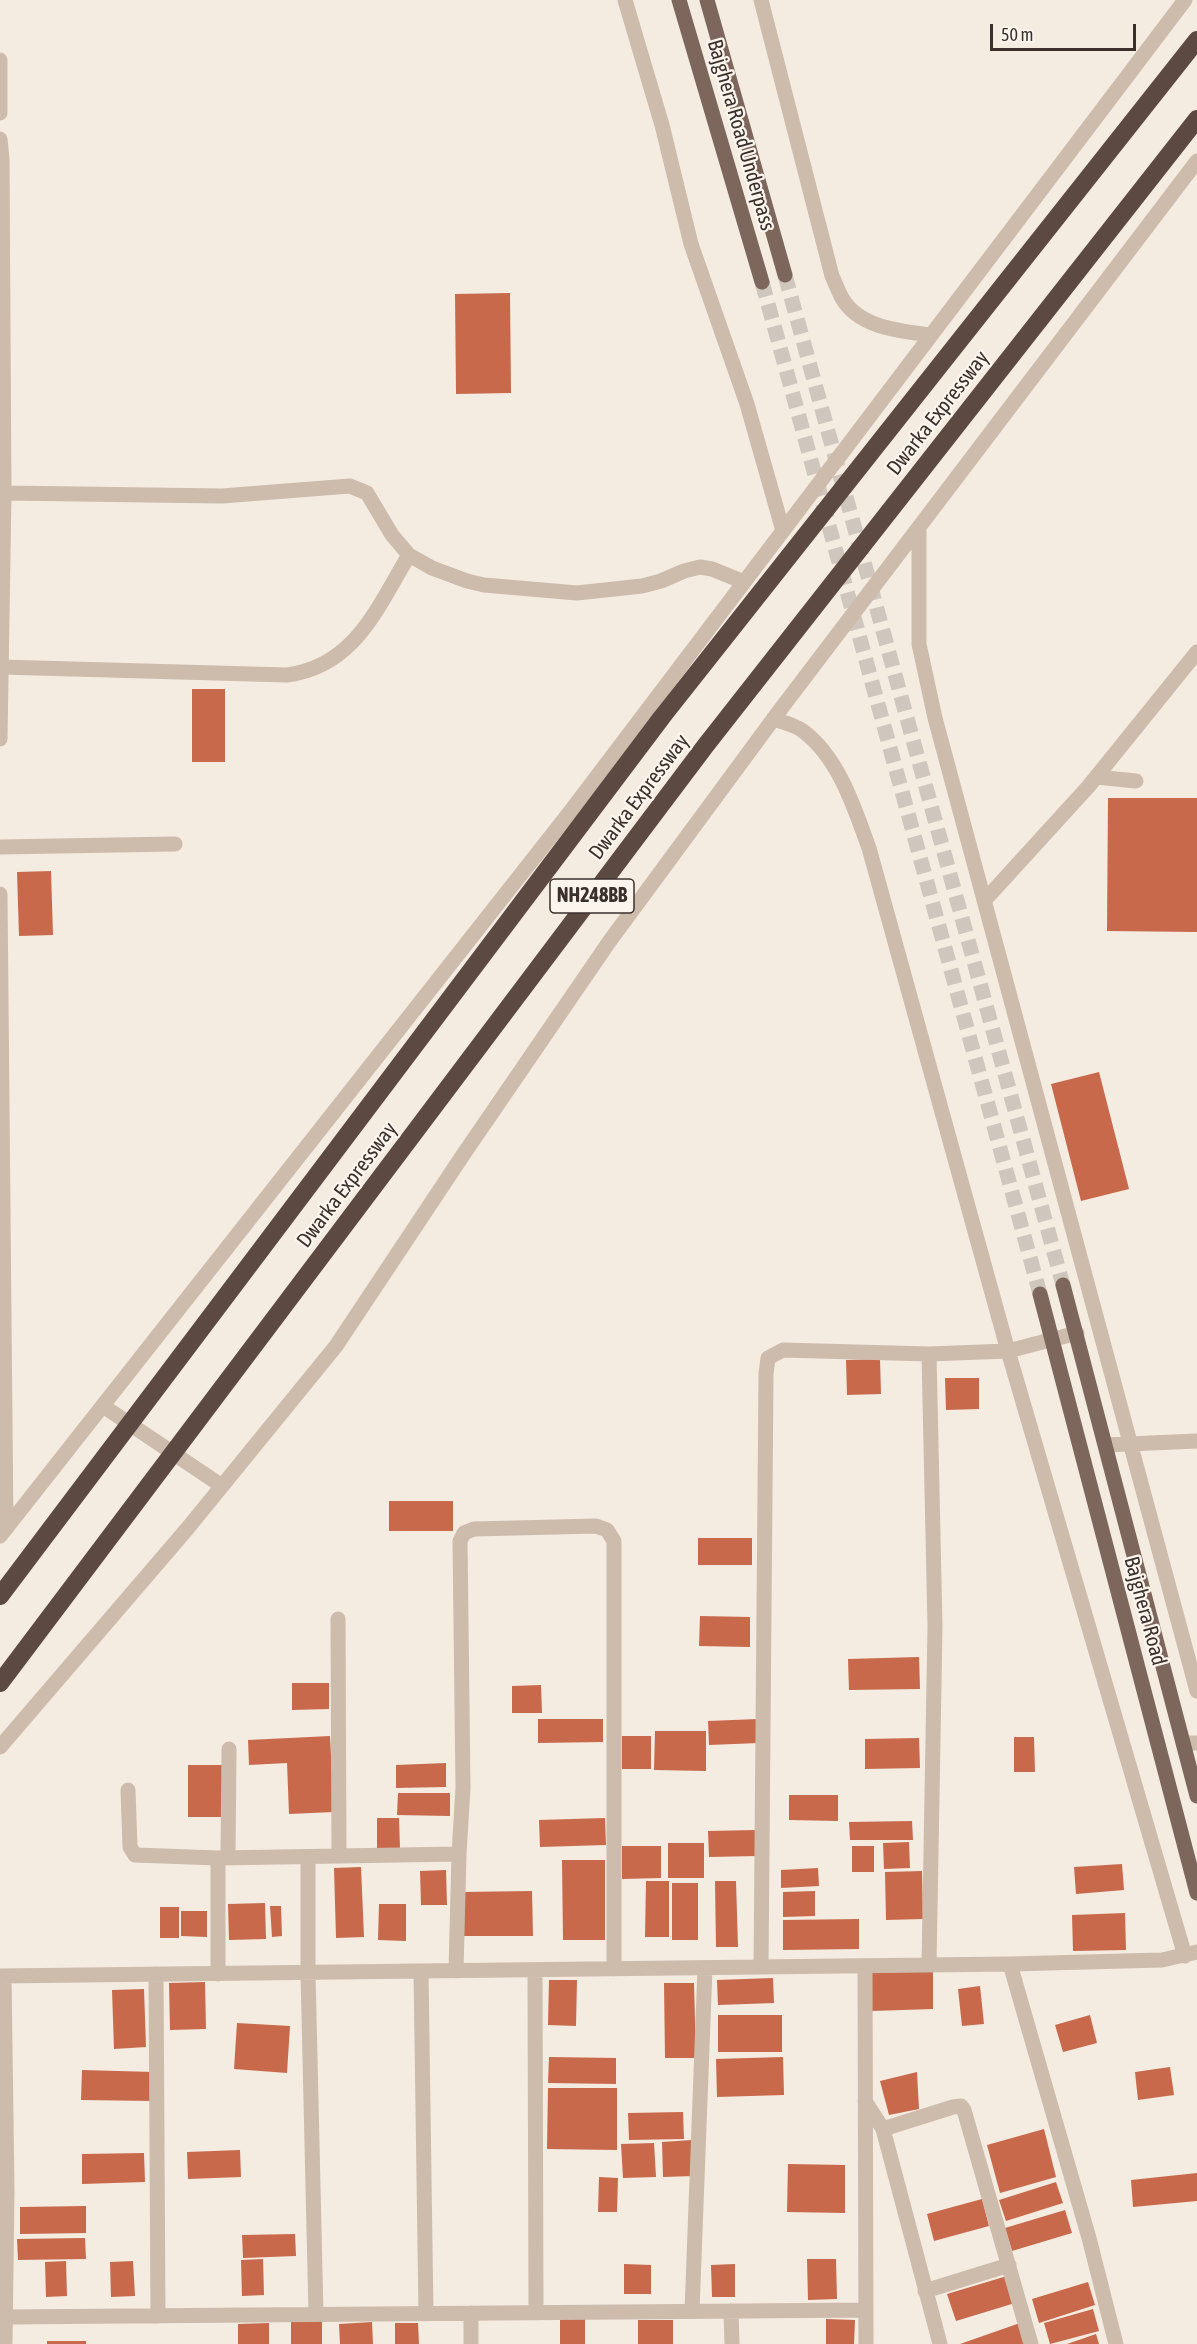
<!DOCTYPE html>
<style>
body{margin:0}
#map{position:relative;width:1197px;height:2344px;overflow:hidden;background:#f4ebe1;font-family:"Asap Condensed",sans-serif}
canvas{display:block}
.scale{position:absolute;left:990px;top:24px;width:146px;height:27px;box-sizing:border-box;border:3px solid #3b302b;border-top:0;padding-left:8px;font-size:18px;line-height:21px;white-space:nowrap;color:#3b302b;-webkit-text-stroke:4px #fbf5ee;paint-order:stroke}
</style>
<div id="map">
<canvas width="1197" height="2344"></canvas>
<div class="scale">50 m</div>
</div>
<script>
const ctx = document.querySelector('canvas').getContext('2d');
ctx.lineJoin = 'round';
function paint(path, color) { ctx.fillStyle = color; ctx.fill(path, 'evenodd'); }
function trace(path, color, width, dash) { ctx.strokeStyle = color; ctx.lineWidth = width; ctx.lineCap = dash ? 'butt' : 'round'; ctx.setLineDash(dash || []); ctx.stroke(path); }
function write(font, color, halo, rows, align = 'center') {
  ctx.font = font + ' "Asap Condensed",sans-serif'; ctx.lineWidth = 4.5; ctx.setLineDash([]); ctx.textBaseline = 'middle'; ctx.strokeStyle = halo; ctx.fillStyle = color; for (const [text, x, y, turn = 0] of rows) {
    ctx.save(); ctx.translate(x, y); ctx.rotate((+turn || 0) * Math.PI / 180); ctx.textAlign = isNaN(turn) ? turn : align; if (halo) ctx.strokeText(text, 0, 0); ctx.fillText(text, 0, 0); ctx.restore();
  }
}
const building = new Path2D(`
 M510,293L511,393L456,394L455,294Z
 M192,689H225V762H192Z
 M1108,798H1197V932L1107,931Z
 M51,871L53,935L19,936L17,872Z
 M1099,1072L1129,1189L1081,1201L1051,1084Z
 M880,1359L881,1394L847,1395L846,1360Z
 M945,1378H979V1409L946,1410Z
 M389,1501H453V1531H389Z
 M698,1538H752V1565H698Z
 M700,1616L750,1617V1647L699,1646Z
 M919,1657L920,1689L849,1690L848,1659Z
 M292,1683H329V1709L292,1710Z
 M541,1685L542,1713H512V1686Z
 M538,1719H603V1742L538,1743Z
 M758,1719L759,1743L709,1745L708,1721Z
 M655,1731H706V1771L654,1770Z
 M330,1736L334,1812L289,1814L287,1763L249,1765L248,1740Z
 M622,1736H651V1769H622Z
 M1014,1737H1034L1035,1772H1014Z
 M919,1738L920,1768L865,1769V1739Z
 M446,1763V1787L396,1788V1765Z
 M188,1765H225V1817H188Z
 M398,1793H450V1816L397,1815Z
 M789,1795H838V1821L789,1820Z
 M377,1818H399L400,1849L377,1850Z
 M605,1818L606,1845L540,1847L539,1820Z
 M912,1821L913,1840H850L849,1822Z
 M756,1830L757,1856L709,1857L708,1831Z
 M909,1842L910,1868L884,1869L883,1843Z
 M668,1843H704V1878H668Z
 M622,1846H661V1878L622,1879Z
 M852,1846H874V1872H852Z
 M562,1860H605V1940H563Z
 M1122,1864L1124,1890L1076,1894L1074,1867Z
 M361,1867L364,1937L336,1938L334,1868Z
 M818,1868L819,1886L781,1888V1870Z
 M446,1870L447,1905H421L420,1871Z
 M922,1871L923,1919L886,1920L885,1872Z
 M646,1881H669V1937H645Z
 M715,1881H736L738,1947H716Z
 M672,1883H698V1940H672Z
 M532,1891L533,1936H463L462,1892Z
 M815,1891V1916L783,1917V1892Z
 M265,1903L266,1939L229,1940L228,1904Z
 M379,1904H406V1941L378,1940Z
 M270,1906H281L282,1936L272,1937Z
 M160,1907H179V1938H160Z
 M181,1911H207V1937L181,1936Z
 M1125,1913L1126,1950L1073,1951L1072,1915Z
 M859,1919V1949L783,1950V1920Z
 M933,1971V2009L872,2011L871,1973Z
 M773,1978L774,2003L718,2005L717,1980Z
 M549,1980H577L576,2026L548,2025Z
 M205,1982L206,2029L170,2030L169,1983Z
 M664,1983H694L696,2058H665Z
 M980,1986L984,2024L962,2026L958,1989Z
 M144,1989L146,2047L114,2049L112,1990Z
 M718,2015H782V2052H718Z
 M1090,2015L1097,2043L1063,2052L1055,2025Z
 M237,2023L290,2026L287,2073L234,2069Z
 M549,2057L616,2058V2084L548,2083Z
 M783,2057L784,2095L717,2097L716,2059Z
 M1170,2067L1174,2095L1138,2100L1135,2072Z
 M82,2070L154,2072V2101L81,2100Z
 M917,2072L919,2109L889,2115L880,2081Z
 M548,2088H617V2150L547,2149Z
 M683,2112L684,2139L629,2140L628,2113Z
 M1044,2129L1056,2177L1000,2193L987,2145Z
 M692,2140L694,2176L663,2177L662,2142Z
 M654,2143L656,2177L623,2178L621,2144Z
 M240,2150L241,2177L188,2179L187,2152Z
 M144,2153L145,2182L82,2184V2154Z
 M788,2164L845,2165V2213L787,2212Z
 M1197,2173V2201L1133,2207L1131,2180Z
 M599,2177L618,2178L617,2212H598Z
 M1056,2182L1063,2203L1006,2221L999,2200Z
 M982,2199L989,2226L934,2241L927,2214Z
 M86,2206V2233L20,2234V2207Z
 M1065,2210L1072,2233L1012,2251L1005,2228Z
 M295,2234L296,2256L243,2258L242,2235Z
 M85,2238L86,2259L18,2260L17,2239Z
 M263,2259L264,2295L242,2296L241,2260Z
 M807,2259H836L837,2299L808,2300Z
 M66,2261L67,2296L46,2297L45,2262Z
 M133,2261L135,2296L111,2297L110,2262Z
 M624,2264L651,2265V2294H624Z
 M735,2264V2297H712L711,2265Z
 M1007,2276L1015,2303L956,2321L947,2294Z
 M1088,2282L1095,2305L1039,2323L1032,2299Z
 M1093,2309L1099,2331L1050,2344L1044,2323Z
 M560,2319H585V2344H560Z
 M826,2319L855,2320L854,2344H826Z
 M638,2320H673V2344H638Z
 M291,2321H322V2344H291Z
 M372,2322L373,2344H340L339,2324Z
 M269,2323V2344H238V2324Z
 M395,2323H418L419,2344H395Z
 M1020,2323L1028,2344H960Z
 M1096,2334L1099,2344H1067Z
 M47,2341H86V2344H47Z`);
const majorTunnel = new Path2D(`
 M785,275L1063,1285
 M762,282L1040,1294`);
const minor = new Path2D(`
 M625,0L662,125L691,244L747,404L783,531
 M761,0L832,276C836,284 838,291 842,298C859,328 901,331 931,335
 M0,60V113
 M0,139L2,159L4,493L0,739
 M4,493L222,496L350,486L367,493L392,535L409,555L432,568L467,581L484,585L577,593L642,586L661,581L684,571L700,567L712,569L744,582
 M919,527V644L935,718L1197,1691
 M1,667L287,675C355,666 377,608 409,555
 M773,719C782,722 795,725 803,731C839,758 854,807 869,848L1008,1351L1185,1956
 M1096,777L1136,781
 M0,847L175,844
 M0,894L6,1529
 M984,901L1088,787L1197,652
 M103,1406L222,1486
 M1106,1445L1197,1441
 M0,1536L570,812L1185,0
 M338,1619L339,1855
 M1183,1743H1197
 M0,1747L187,1529L336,1346L463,1155L609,942L777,714L1197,161
 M128,1790L130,1847L135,1855L218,1858L459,1854
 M228,1857L229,1749
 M308,1857V1973L316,2314
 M218,1858V1974
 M1010,1964L1089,2238L1116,2344
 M929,1965L935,1626L929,1354
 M865,1966L866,2344
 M761,1967L766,1374L768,1358L783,1350L929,1354L1008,1351L1077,1333
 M535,1970L536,2313
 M421,1971L426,2314
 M456,1971L459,1854L463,1788L460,1541L464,1533L474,1529L596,1526L607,1530L614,1541V1969
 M156,1974L158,2316
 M0,1976L1010,1964L1162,1960L1197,1952
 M4,1976L7,2191L5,2344
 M865,2101L883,2129L940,2344
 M883,2129L953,2107L961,2106L964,2110L1031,2344
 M925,2291L1009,2265
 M692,2311L705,1968
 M731,2311L732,2344
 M471,2313V2344
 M5,2317L866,2310`);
const major = new Path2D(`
 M679,0L762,282
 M707,0L785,275
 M1063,1285L1197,1796
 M1040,1294L1197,1893`);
const highwayBridge = new Path2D(`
 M0,1596L662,717L1197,40
 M0,1683L706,745L1197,119`);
const shields = [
 [592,896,84]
];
const shieldNames = [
 ["NH248BB",592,896]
];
const streetNames = [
 ["Bajghera Road Underpass",741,135,74],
 ["Dwarka Expressway",938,413,-52],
 ["Dwarka Expressway",639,797,-53],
 ["Dwarka Expressway",347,1185,-53],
 ["Bajghera Road",1145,1611,75]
];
paint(building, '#c8694b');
trace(majorTunnel, '#cfc6bd', 15, [15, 8]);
trace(minor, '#cdbbac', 15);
trace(major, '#7d675c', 15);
trace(highwayBridge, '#5c4a42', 18);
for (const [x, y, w] of shields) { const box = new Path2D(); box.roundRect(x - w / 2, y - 17, w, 34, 4.5); ctx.fillStyle = '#fbf5ee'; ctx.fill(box); trace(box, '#3b302b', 1.5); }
write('bold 20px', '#3b302b', null, shieldNames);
write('21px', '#3b302b', '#fbf5ee', streetNames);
</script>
